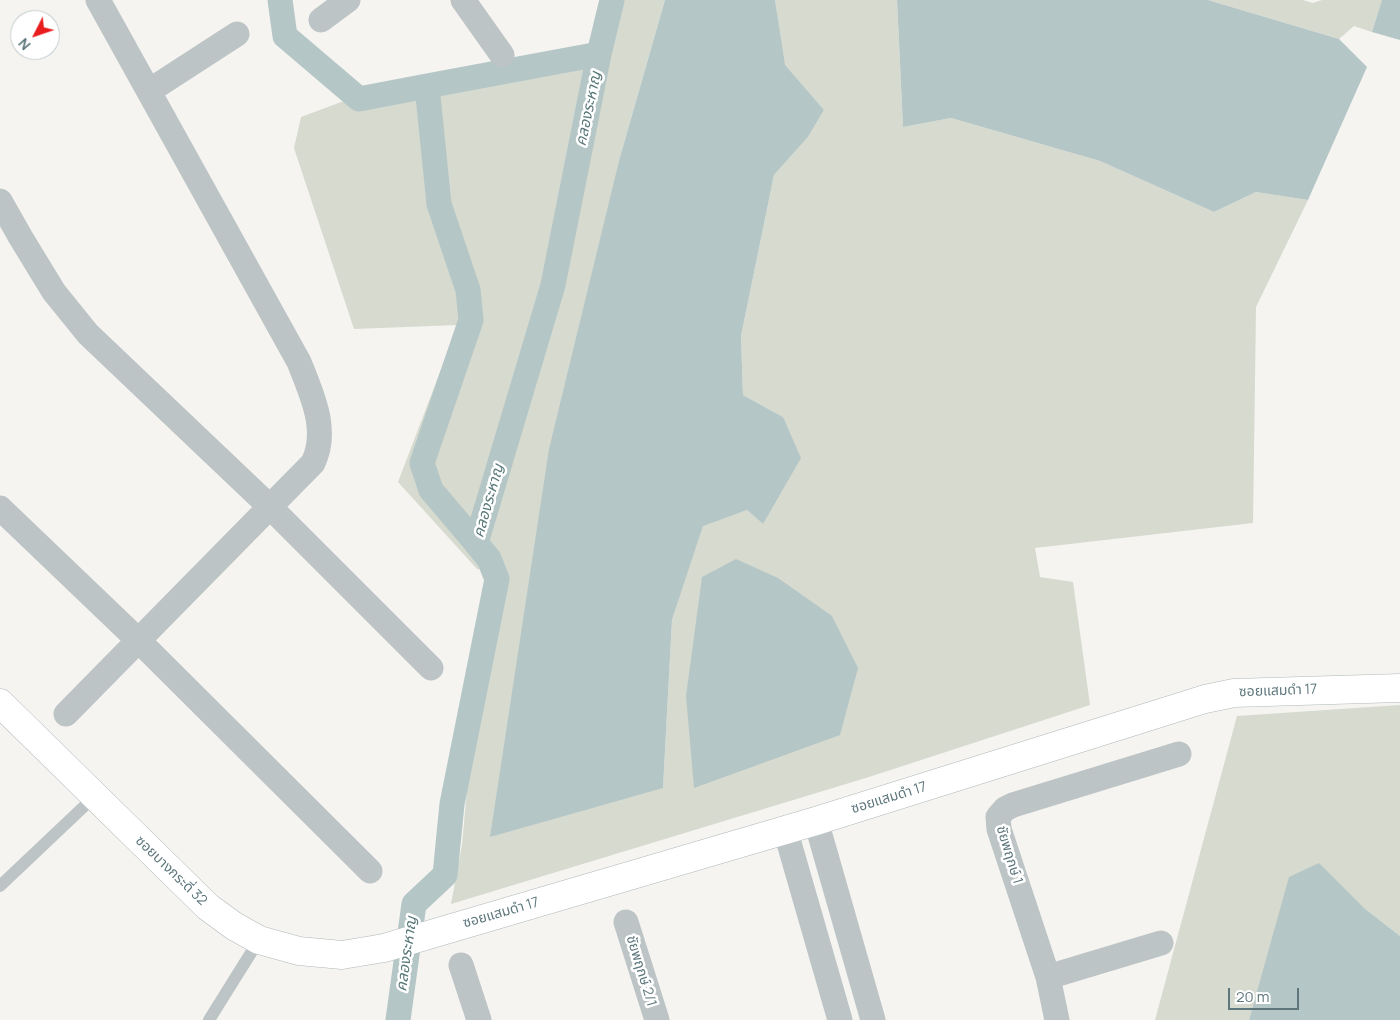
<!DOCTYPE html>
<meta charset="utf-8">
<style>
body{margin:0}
#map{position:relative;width:1400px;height:1020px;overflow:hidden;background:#f5f4f0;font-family:Manrope,sans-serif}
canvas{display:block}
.north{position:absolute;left:10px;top:10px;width:50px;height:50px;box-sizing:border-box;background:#fff;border:1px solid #bfc9cb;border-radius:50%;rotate:229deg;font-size:14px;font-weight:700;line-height:20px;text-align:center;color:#5e777d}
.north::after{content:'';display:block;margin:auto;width:18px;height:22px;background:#e91c1d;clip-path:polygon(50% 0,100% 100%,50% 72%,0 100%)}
.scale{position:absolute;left:1228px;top:988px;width:71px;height:22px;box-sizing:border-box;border:2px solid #5e777d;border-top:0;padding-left:6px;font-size:15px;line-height:18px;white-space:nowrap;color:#5e777d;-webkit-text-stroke:4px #fff;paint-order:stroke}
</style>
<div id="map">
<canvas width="1400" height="1020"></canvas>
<div class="north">N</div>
<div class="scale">20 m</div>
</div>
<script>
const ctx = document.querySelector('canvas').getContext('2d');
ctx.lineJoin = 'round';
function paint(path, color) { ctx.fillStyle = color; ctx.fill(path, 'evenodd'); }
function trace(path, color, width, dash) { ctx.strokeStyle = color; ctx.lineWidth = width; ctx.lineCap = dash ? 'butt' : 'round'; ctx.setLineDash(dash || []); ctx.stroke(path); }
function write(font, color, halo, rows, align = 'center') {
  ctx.font = font + ' Manrope,"Noto Sans Thai",sans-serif'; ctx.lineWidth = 5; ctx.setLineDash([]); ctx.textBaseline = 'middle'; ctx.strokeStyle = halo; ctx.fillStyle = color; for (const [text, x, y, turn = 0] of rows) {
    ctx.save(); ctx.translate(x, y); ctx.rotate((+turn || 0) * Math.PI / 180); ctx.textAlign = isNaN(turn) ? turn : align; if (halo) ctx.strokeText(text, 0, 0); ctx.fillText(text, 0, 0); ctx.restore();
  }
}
const green = new Path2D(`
 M624,0H665L620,157L663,788L672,620L703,525L747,510L763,524L783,417L743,395L741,336L774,175L808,137L824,110L784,65L775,0H897L903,127L951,118L1100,161L1214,212L1256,192L1308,200L1256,307L1253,523L1035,548L1040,577L1073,582L1090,705L869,777L451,904L462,845L467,789L508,572L477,569L398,482L458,325L354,329L294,148L301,117L403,79L594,49L610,59Z
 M1208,0H1303L1313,3L1322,0H1382V1L1372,32L1354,26L1339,39Z
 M1400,705V936L1364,908L1267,958L1249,1020H1155L1237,716Z`);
const water = new Path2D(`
 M665,0H775L785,65L824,110L808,137L774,175L741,336L743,395L783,417L801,458L763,524L747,510L703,526L672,620L663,788L490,837L549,449L620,157Z
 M897,0H1208L1339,39L1367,67L1308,200L1256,192L1214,212L1100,161L951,118L903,127Z
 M1382,0H1400V40L1372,32Z
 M736,559L778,578L832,616L858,668L840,735L694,788L686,696L702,577Z
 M1319,863L1364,908L1400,936V1020H1249L1289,877Z`);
const canal = new Path2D(`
 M280,0L285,36L359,99L427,86L439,204L468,290L471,320L422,463L431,490L476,543
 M427,86L599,54
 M398,1020L414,904L445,875L452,804L497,579L489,559L476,543L553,285L599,54L612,0`);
const lane = new Path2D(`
 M0,886L94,797
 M209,1020L259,940`);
const street = new Path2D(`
 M463,0L502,55
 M321,20L348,0
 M149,91L237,34
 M0,201L21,238L54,292L88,334L269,506L431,668
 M0,508L139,641L370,871
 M66,714L313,463C329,430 312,395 299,362L98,0
 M816,821L873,1020
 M785,829L840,1020
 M626,922L657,1020
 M461,965L479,1020
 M1048,977L1161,943
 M1057,1020L1048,977L999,829L998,817L1005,809L1013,805L1179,754`);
const secondary = new Path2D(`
 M0,703L208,907L234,926L259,940L299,951L342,955L384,948L816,821L1205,699L1234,693L1400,688`);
const streetNames = [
 ["ซอยแสมดำ 17",1278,691,-2],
 ["ซอยแสมดำ 17",889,798,-17],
 ["ชัยพฤกษ์ 1",1009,855,73],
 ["ซอยบางกระดี่ 32",171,871,44],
 ["ซอยแสมดำ 17",501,913,-16],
 ["ชัยพฤกษ์ 2/1",641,971,73]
];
const waterNames = [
 ["คลองระหาญ",589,109,-78],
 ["คลองระหาญ",489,501,-74],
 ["คลองระหาญ",407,954,-82]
];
paint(green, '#d6dacf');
paint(water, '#b5c6c7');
trace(canal, '#b5c6c7', 25);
trace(secondary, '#afb8ba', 29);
trace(lane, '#bdc4c6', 12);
trace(street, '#bdc4c6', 25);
trace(secondary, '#fff', 28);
write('14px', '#5e777d', '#fff', streetNames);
write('italic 15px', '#597879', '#fff', waterNames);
</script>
